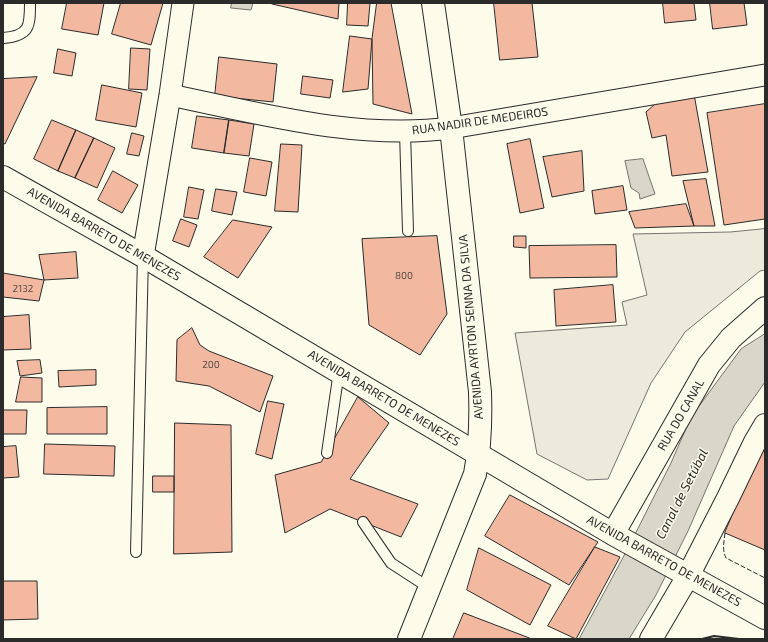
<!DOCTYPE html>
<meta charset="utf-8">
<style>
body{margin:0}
#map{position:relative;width:768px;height:642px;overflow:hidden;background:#fdfbea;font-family:"Exo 2",sans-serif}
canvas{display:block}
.frame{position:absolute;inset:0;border:4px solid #2b2b2b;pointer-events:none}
</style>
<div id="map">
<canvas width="768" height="642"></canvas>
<div class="frame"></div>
</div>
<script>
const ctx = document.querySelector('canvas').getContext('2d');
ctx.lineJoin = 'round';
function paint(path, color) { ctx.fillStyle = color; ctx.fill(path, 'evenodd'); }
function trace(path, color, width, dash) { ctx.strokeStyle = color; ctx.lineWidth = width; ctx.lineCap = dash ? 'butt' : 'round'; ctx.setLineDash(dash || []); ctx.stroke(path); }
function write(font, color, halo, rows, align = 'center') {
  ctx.font = font + ' "Exo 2",sans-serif'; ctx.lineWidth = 3; ctx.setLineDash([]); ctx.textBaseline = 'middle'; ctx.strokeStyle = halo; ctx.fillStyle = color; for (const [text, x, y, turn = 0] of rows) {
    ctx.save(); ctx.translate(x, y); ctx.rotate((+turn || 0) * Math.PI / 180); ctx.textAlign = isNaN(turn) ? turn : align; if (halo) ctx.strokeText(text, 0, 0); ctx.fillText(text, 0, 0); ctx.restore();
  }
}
const green = new Path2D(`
 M765,229V270L760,271L685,332L651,383L608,479L587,480L537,454L515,333L627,325L622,302L647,295L633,234L730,232Z`);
const water = new Path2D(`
 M232,3H253L251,10L231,8Z
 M643,159L655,194L640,199L639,193L631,188L625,161Z
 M765,334V382L734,426L688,531L656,595L629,639H579L626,552L671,463L691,417L741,349Z`);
const building = new Path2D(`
 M67,3H104L98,35L62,29Z
 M121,3H163L151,45L112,34Z
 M272,3H339L338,19L272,4Z
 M348,3H370L368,26L347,25Z
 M377,3H391L412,114L373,104L372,39Z
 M494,3H532L538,57L500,60Z
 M663,3H694L696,20L665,23Z
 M710,3H744L747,25L713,29Z
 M350,36L372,39L368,89L343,92Z
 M131,48L150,49L147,90L129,89Z
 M58,49L76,53L72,76L54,73Z
 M219,57L277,64L273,102L215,96Z
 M303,76L333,80L330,98L301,94Z
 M37,77L5,144L3,143V79Z
 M102,85L142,93L136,127L96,120Z
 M694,94L708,172L672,176L666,135L652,138L646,112L655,104Z
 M765,104V219L724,225L707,113Z
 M197,116L229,120L224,153L192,148Z
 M52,120L76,130L58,171L34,159Z
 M229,120L254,124L249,156L224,153Z
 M76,130L94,138L75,178L58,171Z
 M132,133L144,136L139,156L127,154Z
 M94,138L115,148L97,188L75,178Z
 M530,139L544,208L520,213L507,144Z
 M281,144L302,145L298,212L275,211Z
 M582,151L584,191L552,197L543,157Z
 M250,158L272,162L266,196L244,192Z
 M113,171L138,185L122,213L98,200Z
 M706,179L715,226H694L683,181Z
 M623,186L627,210L595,214L592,191Z
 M189,187L204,190L198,219L184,217Z
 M216,189L237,192L232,215L212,211Z
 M686,204L694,226L635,228L629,212Z
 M181,219L197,225L189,247L173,241Z
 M233,220L272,227L238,278L204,257Z
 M437,236L447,314L420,355L369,325L362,239Z
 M514,236H526V248L514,247Z
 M616,245L617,277L530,278L529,246Z
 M76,252L78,278L44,280L39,255Z
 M3,273L44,280L39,301L3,297Z
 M613,285L616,322L556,326L554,290Z
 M29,315L31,349L3,350V317Z
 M192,328L200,345L209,351L273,376L260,412L209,386L176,381L177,340Z
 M40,360L42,373L20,376L17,361Z
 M96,370V385L59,387L58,371Z
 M21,377L42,378V402H16Z
 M358,397L389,423L350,479L418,504L401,537L330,509L285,533L275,475L321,462Z
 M268,401L284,404L272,459L256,454Z
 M107,407V434H47V408Z
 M3,410H27L26,434H3Z
 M175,423L231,425L232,552L174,554Z
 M765,437V550L725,533Z
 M45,444L115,446L114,476L44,474Z
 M16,446L19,477L3,478V447Z
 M153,476H174V492H153Z
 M510,495L598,542L569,585L485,536Z
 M595,547L620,557L576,639L548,626Z
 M479,548L551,585L530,625L467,590Z
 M3,581H37L38,619L3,620Z
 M464,613L532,639H453Z`);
const lane = new Path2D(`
 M3,38C30,36 30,26 30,3
 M405,132L408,231
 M327,453L339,371
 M363,522L391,563L428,587
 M136,552L143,256`);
const street = new Path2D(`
 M170,95C262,114 357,140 451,128L765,75
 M143,256L170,95L183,3`);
const secondary = new Path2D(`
 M3,177L143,256L613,534L765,618
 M613,534L709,365L731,338L765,308
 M688,576L728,498L755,442L765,425`);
const primary = new Path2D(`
 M409,639L475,474C480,447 481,420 480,392L451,128L433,3
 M651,639L688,576`);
const fence = new Path2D(`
 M725,533C724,542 722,550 726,558L765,578`);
const wall = new Path2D(`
 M702,639L714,636L739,639`);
const numberNames = [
 ["800",404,276],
 ["2132",23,289],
 ["200",211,365]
];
const streetNames = [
 ["RUA NADIR DE MEDEIROS",480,121,-8],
 ["AVENIDA BARRETO DE MENEZES",104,234,30],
 ["AVENIDA AYRTON SENNA DA SILVA",471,327,-95],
 ["AVENIDA BARRETO DE MENEZES",384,398,31],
 ["RUA DO CANAL",681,415,-60],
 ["AVENIDA BARRETO DE MENEZES",664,561,29]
];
const waterNames = [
 ["Canal de Setúbal",682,494,-63]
];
paint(green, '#ecebdb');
trace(green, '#74746e', 1);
paint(water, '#d8d7c9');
trace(water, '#74746e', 1);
paint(building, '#f2b8a0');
trace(building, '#2b2b2b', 1);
trace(lane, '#2b2b2b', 12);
trace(street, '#2b2b2b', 23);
trace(secondary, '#2b2b2b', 24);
trace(primary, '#2b2b2b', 24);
trace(lane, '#fdfbea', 10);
trace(street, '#fdfbea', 21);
trace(secondary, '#fdfbea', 22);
trace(primary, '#fdfbea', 22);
trace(fence, '#2b2b2b', 1, [5, 2]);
trace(wall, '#2b2b2b', 2);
write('10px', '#5d4e48', null, numberNames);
write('12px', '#2b2b2b', '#fdfbea', streetNames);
write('italic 13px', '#2b2b2b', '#fdfbea', waterNames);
</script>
